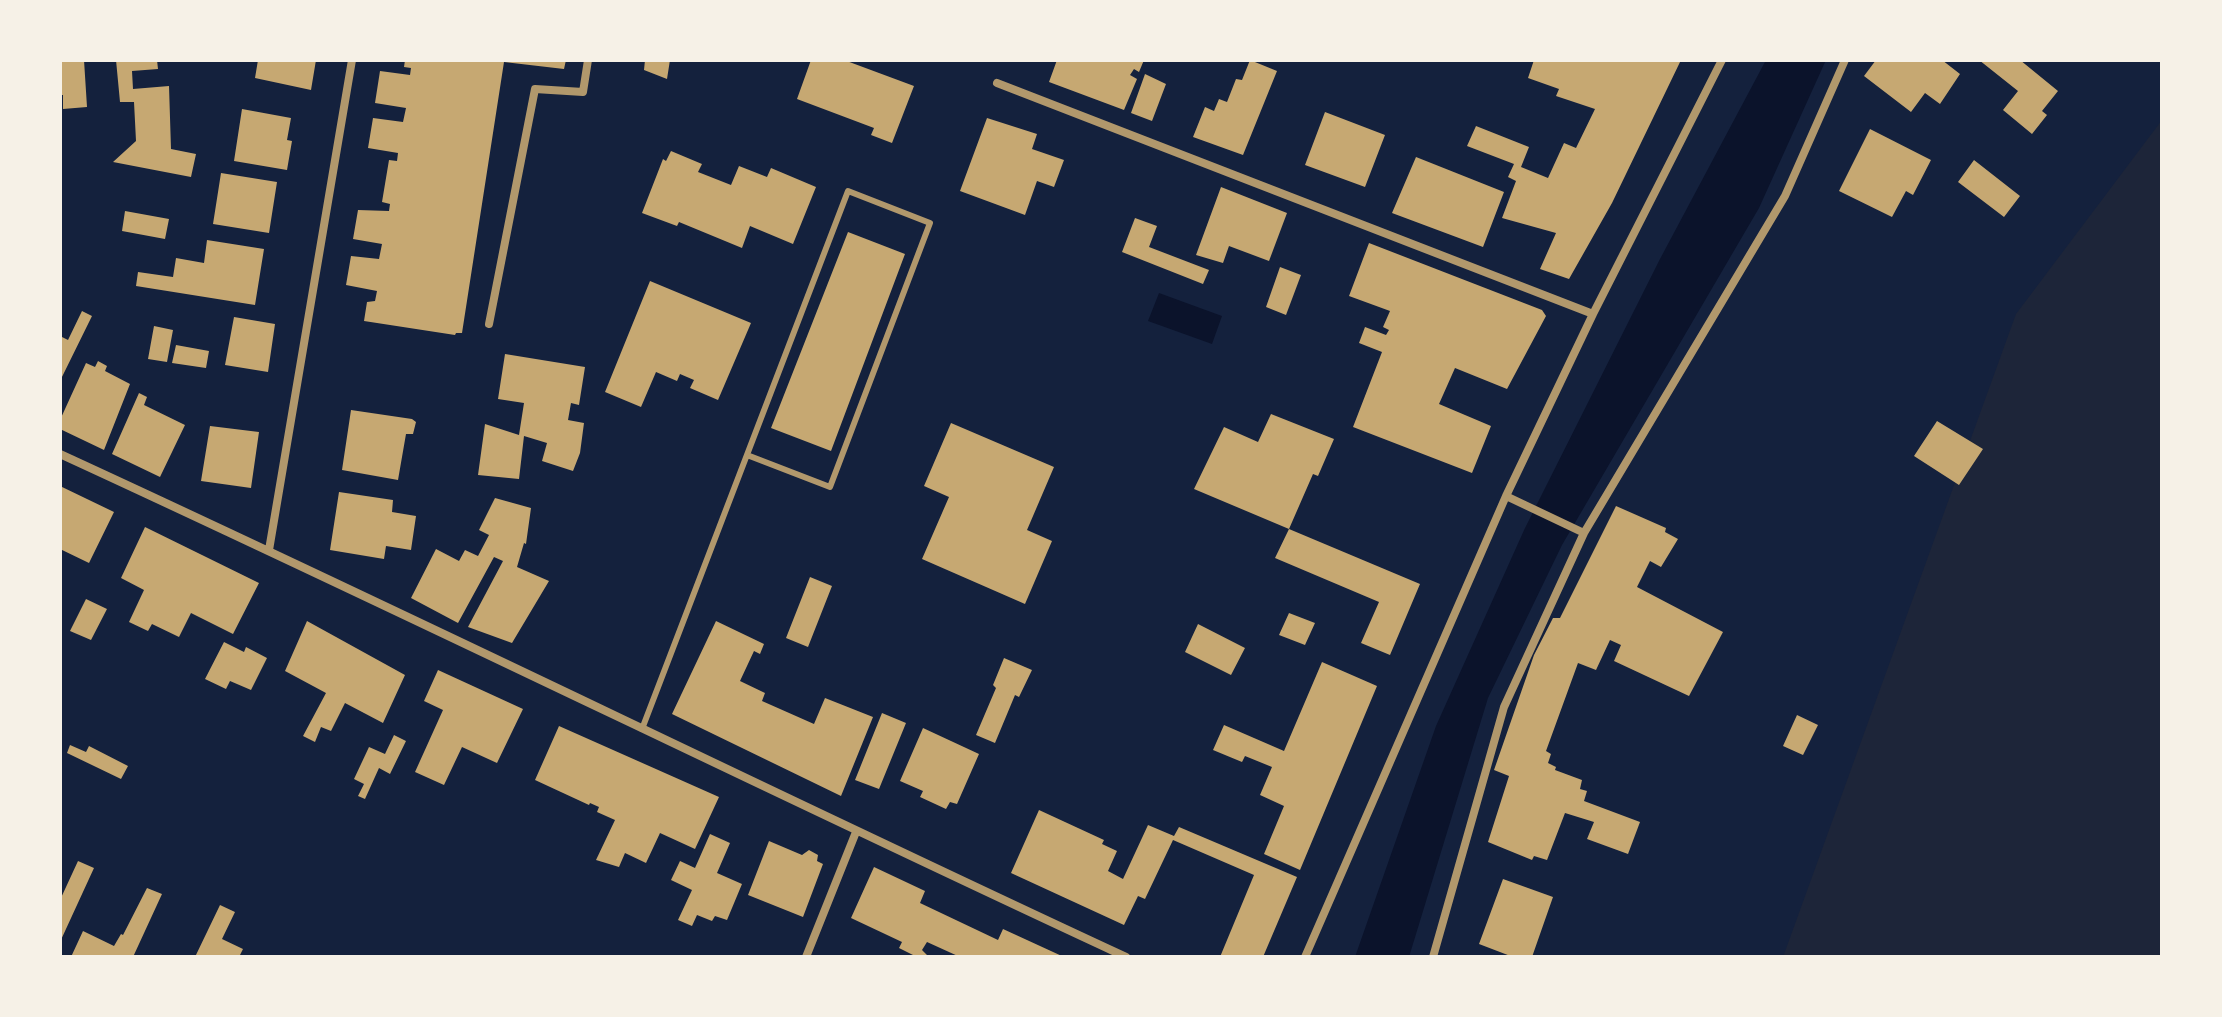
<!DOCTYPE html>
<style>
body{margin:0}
#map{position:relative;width:2222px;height:1017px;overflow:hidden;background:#14213d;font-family:"Exo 2",sans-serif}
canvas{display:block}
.frame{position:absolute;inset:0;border:62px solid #f6f1e7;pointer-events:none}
</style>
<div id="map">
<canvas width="2222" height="1017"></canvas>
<div class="frame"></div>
</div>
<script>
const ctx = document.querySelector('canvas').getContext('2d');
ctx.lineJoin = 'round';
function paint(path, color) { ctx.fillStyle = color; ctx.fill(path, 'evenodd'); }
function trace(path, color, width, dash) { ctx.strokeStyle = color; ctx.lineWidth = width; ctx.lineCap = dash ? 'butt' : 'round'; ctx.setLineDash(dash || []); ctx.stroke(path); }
const green = new Path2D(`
 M2162,120V957H1783L2016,314Z`);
const water = new Path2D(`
 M1766,60H1826L1759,208L1562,545L1488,698L1409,957H1355L1436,726L1525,528L1660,259Z
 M1159,293L1222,316L1212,344L1148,321Z`);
const building = new Path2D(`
 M60,60H84L87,107L63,109V95H60Z
 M116,60H157L158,69L132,71L133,89L169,86L171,149L196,154L191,177L113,162L136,141L134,102H120Z
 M258,60H316L311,90L255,78Z
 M405,60H566L564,69L504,62L462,333H456L455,335L364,321L367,302L375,301L377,291L346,285L351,256L379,259L382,244L353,239L358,210L389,211L390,204L382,202L389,160L397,161L398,153L368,148L373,118L403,122L406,108L375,103L380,71L410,75L411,68L404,67Z
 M645,60H670L667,79L644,70Z
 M811,60H844L914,86L892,143L871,135L874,128L797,99Z
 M1057,60H1144L1139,72L1134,69L1130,75L1137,79L1124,110L1049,82Z
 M1250,60L1277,71L1243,155L1193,137L1205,107L1214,111L1219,99L1227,102L1236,79L1242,80Z
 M1534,60H1681L1612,203L1569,279L1540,269L1556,233L1502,218L1516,181L1508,177L1514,164L1467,146L1476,126L1529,147L1521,167L1548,178L1564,143L1576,148L1595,109L1556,96L1559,89L1528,78Z
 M1876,60H1942L1960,74L1940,104L1925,93L1911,112L1864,76Z
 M1979,60H2020L2058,91L2042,111L2047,115L2032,134L2003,110L2018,91Z
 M1145,74L1166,84L1152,121L1131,113Z
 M242,109L291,118L287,140L292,141L287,170L234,161Z
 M1325,112L1385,135L1365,187L1305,165Z
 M987,118L1037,134L1032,149L1064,160L1054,187L1037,181L1025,215L960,191Z
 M1870,129L1931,160L1913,195L1906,191L1892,217L1839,191Z
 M671,151L702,164L698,172L731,185L739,166L767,177L771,168L816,187L793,244L750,226L742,248L679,222L677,226L642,213L663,159L666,161Z
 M1416,157L1504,192L1483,247L1392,213Z
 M1974,160L2020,196L2004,217L1958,182Z
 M221,173L277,182L269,233L213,224Z
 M1221,187L1287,213L1269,261L1229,246L1223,263L1196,255Z
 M125,211L169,219L165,239L122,231Z
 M1135,218L1157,226L1149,247L1209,270L1203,284L1122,252Z
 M848,232L905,254L831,451L771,428Z
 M207,240L264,249L255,305L136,286L138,272L173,277L176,258L204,263Z
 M1369,243L1542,310L1546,316L1507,389L1455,368L1439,404L1491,426L1472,473L1353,427L1382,352L1359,343L1365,327L1386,335L1389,330L1383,327L1390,311L1349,296Z
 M1280,267L1301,275L1286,315L1266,307Z
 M650,281L751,323L718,400L690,388L694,380L680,374L677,381L656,372L641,407L605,392Z
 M82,311L92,316L60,381V336L68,340Z
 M234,317L275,324L268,372L225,365Z
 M154,326L173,330L167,362L148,359Z
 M176,345L209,351L206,368L172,363Z
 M505,354L585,367L579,405L571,403L568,420L584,423L580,453L573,471L542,461L547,443L524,436L519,479L478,475L485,424L519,435L524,403L498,399Z
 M98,361L107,366L105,371L130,384L104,450L60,429V420L86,363L95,367Z
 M139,393L147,397L144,405L185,425L160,477L112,454Z
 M351,410L412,419L416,422L413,434H406L398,480L342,470Z
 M1271,414L1334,439L1318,476L1313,474L1289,529L1420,584L1390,655L1361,643L1379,602L1275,558L1289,529L1194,489L1224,427L1258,442Z
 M1937,421L1983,449L1959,485L1914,456Z
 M951,423L1054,467L1027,530L1052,541L1025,604L922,559L949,497L924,486Z
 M210,426L259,432L251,488L201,481Z
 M60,486L114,512L89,563L60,549Z
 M339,492L393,500L392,512L416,516L411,550L386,546L384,559L330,550Z
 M495,498L531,508L526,544L524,543L517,567L549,581L512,643L468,627L503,561L494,557L458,623L411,598L436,549L459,561L465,550L478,556L489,535L479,530Z
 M1616,506L1666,528L1665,532L1678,539L1661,567L1650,561L1637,587L1723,632L1689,696L1614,661L1621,645L1610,640L1596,670L1578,663L1546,751L1551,754L1548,763L1556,767L1555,770L1582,780L1580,789L1587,791L1584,801L1640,822L1628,854L1587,839L1594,822L1565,813L1547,860L1534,856L1532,860L1488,842L1509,776L1494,770L1534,655L1553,618H1560Z
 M145,527L259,583L233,634L191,613L179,637L152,624L148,631L129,622L144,590L121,578Z
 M810,577L832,586L808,647L786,638Z
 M86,599L107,609L91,640L70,631Z
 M1289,613L1315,623L1305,645L1279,635Z
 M307,621L405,675L383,723L345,703L331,731L321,727L315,742L303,736L326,693L285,671Z
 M716,621L764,644L760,654L754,651L740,681L765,693L762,701L814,724L825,698L873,717L841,796L672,714Z
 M1198,624L1245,648L1231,675L1185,652Z
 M224,642L244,652L246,647L267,658L251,690L230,681L226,689L205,679Z
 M1004,658L1032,670L1019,697L1015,695L995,743L976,735L996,688L993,685Z
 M1322,662L1377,686L1300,870L1264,854L1284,806L1260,795L1272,767L1245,756L1242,762L1213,750L1224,725L1284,751Z
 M438,670L523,709L497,763L462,747L444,785L415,772L443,710L424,701Z
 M882,713L906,723L879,789L855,780Z
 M1797,715L1818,725L1803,755L1783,746Z
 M559,726L719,797L695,849L660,833L646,863L625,853L619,867L596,860L615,820L597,812L599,807L590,803L589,805L535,780Z
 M923,728L979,754L957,804L950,802L946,809L920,797L923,791L900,781Z
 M394,735L406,741L390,774L379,768L365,799L358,796L364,784L354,779L369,747L385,754Z
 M70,745L86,752L89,746L128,766L121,779L67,753Z
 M1039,810L1104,840L1102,844L1117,851L1108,871L1123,879L1148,825L1174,836L1179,827L1297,877L1263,957H1220L1254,875L1173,840L1145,899L1138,896L1124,925L1011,873Z
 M710,834L730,843L717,873L742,884L727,920L715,916L712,921L697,915L692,926L678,920L692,890L671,880L680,861L695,868Z
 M769,841L802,855L809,850L818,855L817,861L823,864L803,917L748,895Z
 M78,861L94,868L60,942L62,904L60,900Z
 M874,867L925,891L920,903L998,940L1003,929L1064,957H960L927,942L922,950L929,957H917L899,948L902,942L851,918Z
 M1503,879L1553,897L1532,957H1513L1479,944Z
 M147,888L162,894L133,957H71L83,931L114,946L121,934L123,935Z
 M220,905L235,912L222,939L243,949L239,957H195Z`);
const service = new Path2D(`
 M642,729L848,191L930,223L830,487L747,455`);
const minor = new Path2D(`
 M997,83L1593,314
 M489,324L535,89L583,92L588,60
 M60,454C417,618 770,792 1126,957
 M1506,496L1584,533
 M269,550L352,60
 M806,957L856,832
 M1305,957L1506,496L1593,314L1722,60
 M1433,957L1504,707L1584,533L1785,196L1845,60`);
paint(green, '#1d2539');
paint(water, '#0b132b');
paint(building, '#c6a872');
trace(service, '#b1986c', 6);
trace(minor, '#b1986c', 8);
</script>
